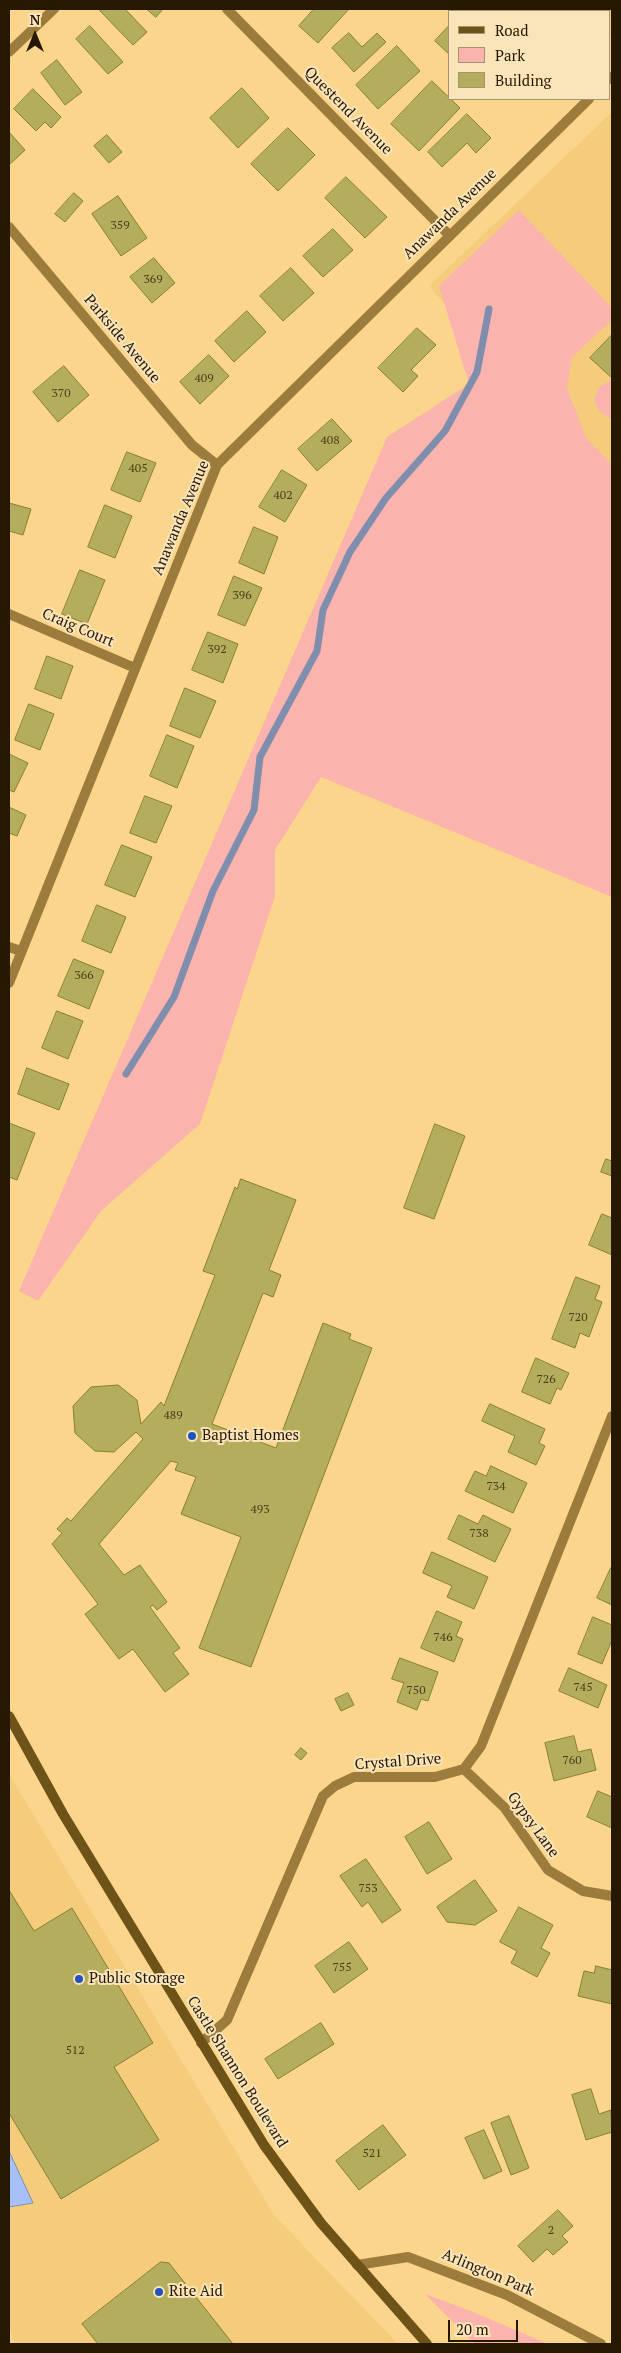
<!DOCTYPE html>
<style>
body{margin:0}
#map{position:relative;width:621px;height:2353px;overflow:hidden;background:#fad58b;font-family:"PT Serif",serif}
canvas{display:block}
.frame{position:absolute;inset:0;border:10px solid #261800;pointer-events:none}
.legend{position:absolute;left:448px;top:10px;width:162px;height:90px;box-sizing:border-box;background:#fae4ba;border:1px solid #a59270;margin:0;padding:6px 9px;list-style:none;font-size:15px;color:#261800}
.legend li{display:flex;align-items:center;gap:10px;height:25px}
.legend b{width:25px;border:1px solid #a59270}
.north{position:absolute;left:10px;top:10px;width:50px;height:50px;-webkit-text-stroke:4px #fae4ba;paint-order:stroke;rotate:0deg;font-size:14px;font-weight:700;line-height:20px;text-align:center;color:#261800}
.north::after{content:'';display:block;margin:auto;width:18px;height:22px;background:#261800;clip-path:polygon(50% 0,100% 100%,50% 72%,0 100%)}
.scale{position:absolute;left:448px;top:2320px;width:70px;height:22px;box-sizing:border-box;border:2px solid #261800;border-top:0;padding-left:6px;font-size:15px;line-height:18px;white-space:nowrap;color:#261800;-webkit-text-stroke:4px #fae4ba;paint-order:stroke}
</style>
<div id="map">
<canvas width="621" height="2353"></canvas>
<div class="frame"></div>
<ul class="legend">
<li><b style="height:6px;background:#6d5318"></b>Road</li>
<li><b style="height:14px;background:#fbb3ae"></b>Park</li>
<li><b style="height:14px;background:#b4ad5e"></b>Building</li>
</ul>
<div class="north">N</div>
<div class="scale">20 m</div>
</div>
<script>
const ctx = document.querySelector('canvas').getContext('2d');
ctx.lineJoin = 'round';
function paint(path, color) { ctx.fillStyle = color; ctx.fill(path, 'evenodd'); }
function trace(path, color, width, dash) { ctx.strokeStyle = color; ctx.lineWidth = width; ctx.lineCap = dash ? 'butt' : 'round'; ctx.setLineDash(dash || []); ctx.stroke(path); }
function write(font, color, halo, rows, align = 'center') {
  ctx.font = font + ' "PT Serif",serif'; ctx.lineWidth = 4; ctx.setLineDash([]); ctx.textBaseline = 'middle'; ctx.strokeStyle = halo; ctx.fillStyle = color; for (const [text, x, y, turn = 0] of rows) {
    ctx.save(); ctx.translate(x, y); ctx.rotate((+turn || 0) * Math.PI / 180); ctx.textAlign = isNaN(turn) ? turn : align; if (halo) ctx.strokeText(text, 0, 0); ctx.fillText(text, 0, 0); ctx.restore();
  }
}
const built = new Path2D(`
 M461,9H612V33L610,36V11H463Z
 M612,112V533L520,391L429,286Z
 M9,1774L274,2215L398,2344H15L9,2326Z`);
const green = new Path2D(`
 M519,210L612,308V320L572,357L567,388L586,438L612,465V897L321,777L275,850V896L200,1124L101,1211L38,1301L19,1291L387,437L469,384L439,286Z
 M610,381L612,383V419L599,411L594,399L599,387Z
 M425,2294L471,2311L548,2344H475Z`);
const water = new Path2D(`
 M9,2151L33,2203L9,2207Z`);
const stream = new Path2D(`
 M126,1074L174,997L213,891L254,810L260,757L317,651L323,610L350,552L386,498L445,431L477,372L489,309`);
const building = new Path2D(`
 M103,9H125L147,32L133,45L100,11Z
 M147,9H163L156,17Z
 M314,9H349L318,43L299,26Z
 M572,9H585L587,11H569Z
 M90,26L123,62L108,74L76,39Z
 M448,27L450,28V55L435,41Z
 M349,33L362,47L377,33L386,42L354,72L332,48Z
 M397,46L420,71L378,109L356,85Z
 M57,60L82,92L65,105L41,73Z
 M432,81L460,108L419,151L391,124Z
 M242,88L269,118L238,148L210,118Z
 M33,89L61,117L51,128L45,122L36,131L14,109Z
 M467,114L491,138L476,153L467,143L442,167L428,152Z
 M288,128L315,155L278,191L251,164Z
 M9,132L25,150L9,165Z
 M107,135L122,152L109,163L94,146Z
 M346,177L387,217L365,238L325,198Z
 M74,193L83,201L65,222L55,214Z
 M118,196L147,238L121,256L92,214Z
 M333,229L353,250L323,277L303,256Z
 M154,258L175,283L152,303L130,277Z
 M291,268L314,293L283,321L260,296Z
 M247,311L266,332L234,362L215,341Z
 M417,328L436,345L411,370L418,376L403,392L378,368Z
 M612,335V378L590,358Z
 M209,355L229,376L200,404L180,382Z
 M64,366L89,395L58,422L33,392Z
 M332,419L352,441L317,471L298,449Z
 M127,452L156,463L140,502L111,490Z
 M282,470L307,485L285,522L259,507Z
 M9,503L31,509L23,535L9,531Z
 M105,505L132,516L115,558L88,547Z
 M254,527L278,537L264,574L239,563Z
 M80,570L105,580L87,624L62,614Z
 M234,576L262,588L245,626L218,615Z
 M208,632L238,644L223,683L192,670Z
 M47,656L73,666L61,699L35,689Z
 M185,688L216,701L200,738L170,726Z
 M29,704L54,714L40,750L15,740Z
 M167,735L194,746L177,788L150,776Z
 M9,754L28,763L14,792L9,790Z
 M145,796L172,806L156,843L130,833Z
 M9,807L26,815L17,836L9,833Z
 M122,845L152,857L135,897L105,885Z
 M97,905L126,917L111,953L82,941Z
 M74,959L104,971L89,1009L58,996Z
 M57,1011L83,1021L68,1059L42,1048Z
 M27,1068L69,1084L59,1110L18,1094Z
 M9,1123L35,1133L17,1180L9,1177Z
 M435,1124L465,1136L434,1219L404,1208Z
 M606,1159L612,1161V1176L601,1172Z
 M241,1179L296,1200L269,1270L281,1275L273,1297L263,1293L212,1424L276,1448L323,1323L351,1334L349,1339L372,1348L251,1667L199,1648L241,1537L181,1514L196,1477L175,1470L178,1463L171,1461L99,1544L124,1575L140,1565L167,1602L157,1610L153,1605L150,1607L180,1648L173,1653L189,1674L165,1692L133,1649L119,1659L85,1614L98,1604L52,1544L62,1533L57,1529L67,1518L71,1521L143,1439L136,1432L114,1452L95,1451L75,1433L73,1406L91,1387L118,1385L137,1400L141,1424L161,1402L164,1406L215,1275L203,1271L235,1187L237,1189Z
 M602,1214L612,1218V1255L589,1245Z
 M576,1277L600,1286L595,1299L602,1302L589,1337L580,1333L575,1348L552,1339Z
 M536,1358L569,1373L561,1390L557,1388L550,1404L522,1392Z
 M490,1404L545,1429L539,1443L545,1446L536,1465L508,1452L515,1436L482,1421Z
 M491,1466L527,1483L513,1513L465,1491L475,1471L486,1476Z
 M459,1515L478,1524L483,1515L511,1529L495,1562L448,1539Z
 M432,1552L488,1577L474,1609L447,1597L452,1586L423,1573Z
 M611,1568L612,1569V1605L597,1598Z
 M437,1611L462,1622L456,1636L463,1639L454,1662L421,1648Z
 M593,1617L612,1625V1640L602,1664L578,1654Z
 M400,1658L438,1672L428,1701L421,1699L417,1710L397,1702L404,1683L392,1679Z
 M569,1668L607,1685L598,1708L559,1691Z
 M348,1693L354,1705L341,1711L335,1699Z
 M574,1736L578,1752L591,1749L596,1770L554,1781L545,1743Z
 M301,1748L307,1753L301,1760L295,1755Z
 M598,1791L612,1797V1828L587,1817Z
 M429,1822L452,1859L427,1874L405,1837Z
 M366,1859L401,1910L382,1923L368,1902L362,1907L340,1876Z
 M475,1880L497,1911L475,1925L447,1922L437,1907Z
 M9,1890L34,1931L72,1908L153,2043L114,2067L159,2140L61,2199L9,2113Z
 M519,1907L553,1925L541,1948L550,1953L537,1977L511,1963L517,1951L500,1942Z
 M349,1942L368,1969L334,1993L315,1966Z
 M596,1966L612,1970V2004L578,1996L584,1971L594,1973Z
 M321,2023L334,2044L278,2079L265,2059Z
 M591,2089L599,2114L611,2110L612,2132L586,2140L572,2095Z
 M509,2116L529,2168L511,2175L491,2123Z
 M383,2125L406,2155L359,2190L336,2161Z
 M484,2130L502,2171L484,2179L465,2138Z
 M558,2210L573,2226L562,2236L568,2242L553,2255L547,2249L533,2262L518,2246Z
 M161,2262L169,2263L233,2344H98L82,2324Z`);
const street = new Path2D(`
 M227,9L449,235
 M9,52L54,9
 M610,79L612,77
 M9,227L192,445L217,465
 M9,614L135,668
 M9,947L21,951
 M9,983L217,465L589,99
 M464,1769L504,1807L548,1870L583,1891L612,1896
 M201,2043L227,2020L323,1796L335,1786L354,1777H435L464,1769L481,1746L612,1416
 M357,2265L408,2257L507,2295L601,2344`);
const secondary = new Path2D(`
 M9,1716L63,1814L264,2145L321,2223L427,2344`);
const markers = [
 [192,1436,5,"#2351bf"],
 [79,1979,5,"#2351bf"],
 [159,2292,5,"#2351bf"]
];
const numberNames = [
 ["359",120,226],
 ["369",153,280],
 ["409",204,379],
 ["370",61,394],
 ["408",330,441],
 ["405",138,469],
 ["402",283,496],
 ["396",242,596],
 ["392",217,650],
 ["366",84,976],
 ["720",578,1318],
 ["726",546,1380],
 ["489",173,1416],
 ["734",496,1487],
 ["493",260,1510],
 ["738",479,1534],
 ["746",443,1638],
 ["745",583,1688],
 ["750",416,1691],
 ["760",572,1761],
 ["753",368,1889],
 ["755",342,1968],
 ["512",75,2051],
 ["521",372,2154],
 ["2",551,2231]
];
const streetNames = [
 ["Questend Avenue",348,111,45],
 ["Anawanda Avenue",450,214,-44],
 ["Parkside Avenue",122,339,50],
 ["Anawanda Avenue",181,518,-67],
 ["Craig Court",78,628,23],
 ["Crystal Drive",398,1762,-4],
 ["Gypsy Lane",533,1825,54],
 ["Castle Shannon Boulevard",237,2072,58],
 ["Arlington Park",488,2273,23]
];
const poiNames = [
 ["Baptist Homes",202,1436],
 ["Public Storage",89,1979],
 ["Rite Aid",169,2292]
];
paint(built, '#f5cc7b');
paint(green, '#fbb3ae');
paint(water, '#a6c1f9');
trace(water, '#808eae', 1);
trace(stream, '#808eae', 7);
paint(building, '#b4ad5e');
trace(building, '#878030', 1);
trace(street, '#9b7c3d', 10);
trace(secondary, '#6d5318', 10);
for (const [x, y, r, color] of markers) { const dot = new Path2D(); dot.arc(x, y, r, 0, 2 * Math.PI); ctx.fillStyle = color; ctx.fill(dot); trace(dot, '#fae4ba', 2); }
write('12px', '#4a3d18', null, numberNames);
write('15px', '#261800', '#fae4ba', streetNames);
write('15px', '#261800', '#fae4ba', poiNames, 'left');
</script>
